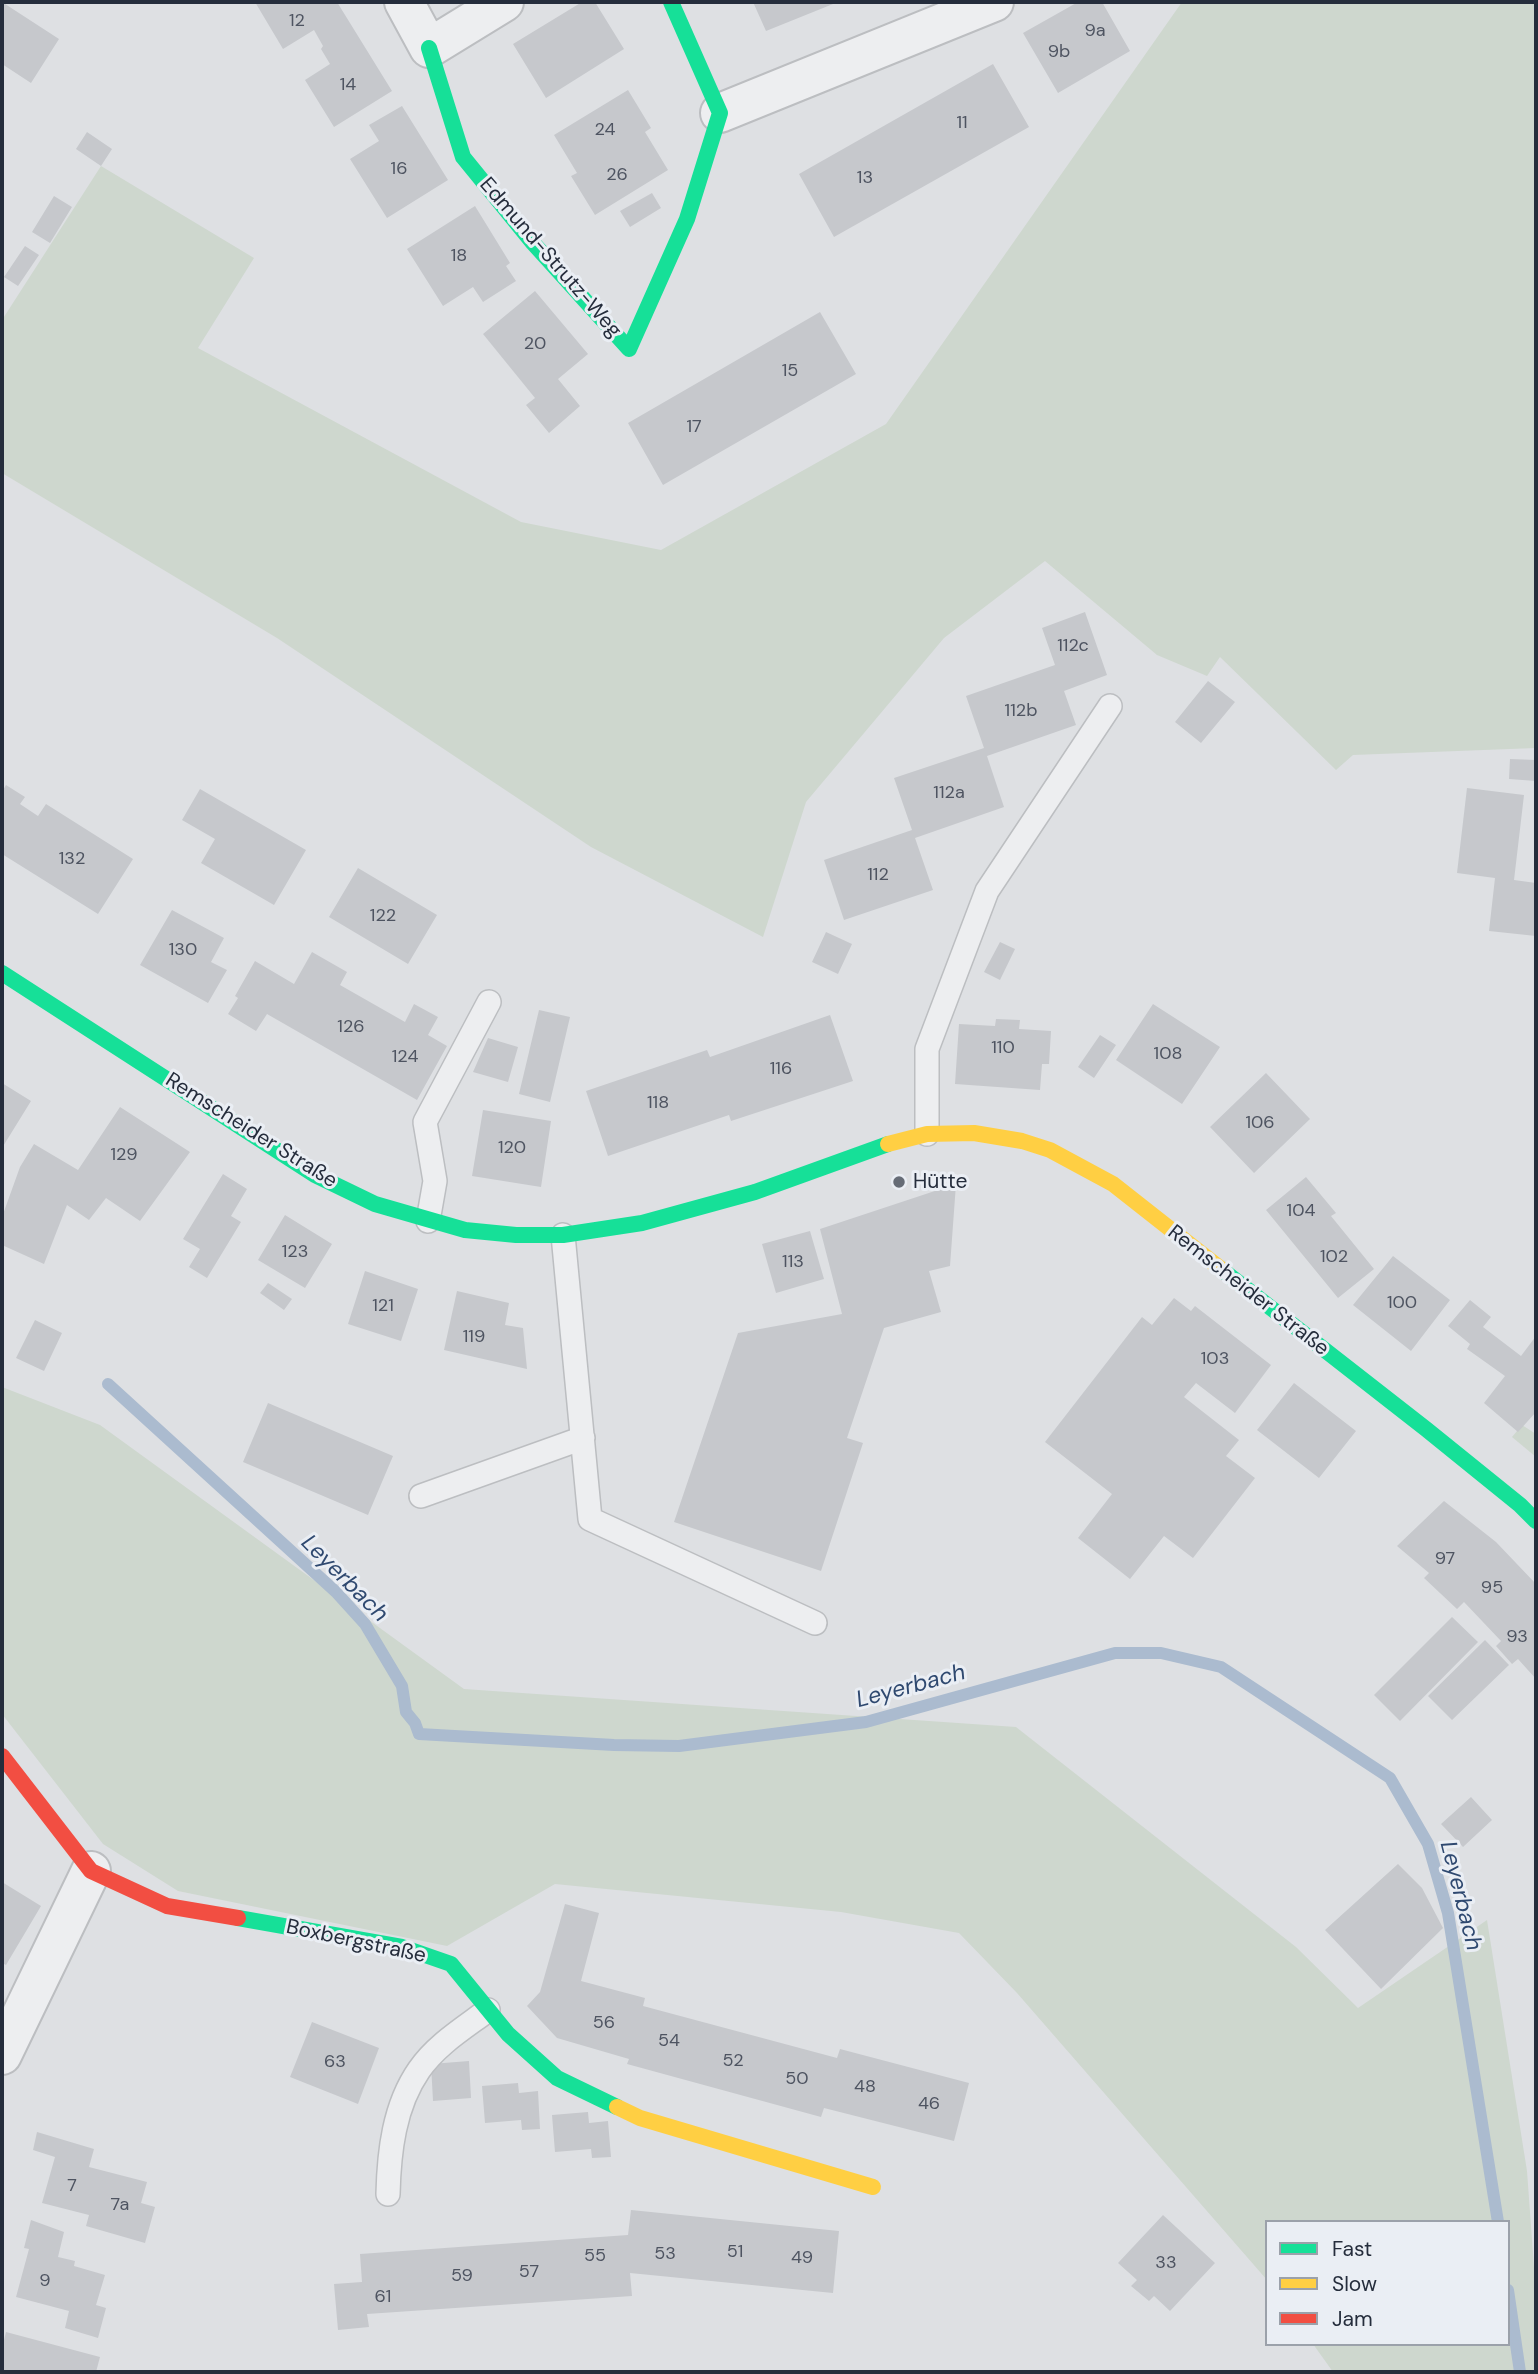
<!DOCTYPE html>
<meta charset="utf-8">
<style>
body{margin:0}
#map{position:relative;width:1538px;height:2374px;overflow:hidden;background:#dee0e3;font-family:"DM Sans",sans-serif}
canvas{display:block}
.frame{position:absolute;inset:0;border:4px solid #252d3c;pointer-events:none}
.legend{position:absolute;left:1265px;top:2220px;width:245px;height:126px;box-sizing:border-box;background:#eaeef4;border:2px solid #9ba1aa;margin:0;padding:9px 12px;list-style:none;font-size:21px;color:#252d3c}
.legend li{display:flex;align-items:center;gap:14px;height:35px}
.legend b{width:35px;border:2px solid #9ba1aa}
</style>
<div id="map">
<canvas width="1538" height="2374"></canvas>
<div class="frame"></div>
<ul class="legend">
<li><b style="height:9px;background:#16e098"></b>Fast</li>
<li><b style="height:9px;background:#ffcf43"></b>Slow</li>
<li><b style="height:9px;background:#f24e42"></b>Jam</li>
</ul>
</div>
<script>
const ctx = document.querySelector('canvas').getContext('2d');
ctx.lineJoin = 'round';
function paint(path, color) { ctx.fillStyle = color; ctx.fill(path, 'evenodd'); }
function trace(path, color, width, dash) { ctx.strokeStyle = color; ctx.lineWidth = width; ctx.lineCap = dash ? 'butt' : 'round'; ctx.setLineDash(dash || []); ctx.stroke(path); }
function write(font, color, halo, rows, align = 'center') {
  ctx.font = font + ' "DM Sans",sans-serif'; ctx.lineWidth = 6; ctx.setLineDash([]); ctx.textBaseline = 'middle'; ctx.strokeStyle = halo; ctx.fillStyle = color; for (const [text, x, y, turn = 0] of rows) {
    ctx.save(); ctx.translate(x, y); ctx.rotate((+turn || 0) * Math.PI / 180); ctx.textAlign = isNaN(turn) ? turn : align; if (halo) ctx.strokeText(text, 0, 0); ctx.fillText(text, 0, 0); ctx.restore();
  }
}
const green = new Path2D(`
 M1182,2H1536V748L1353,755L1336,770L1220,657L1207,676L1157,655L1045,561L944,638L806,802L763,937L591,847L277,638L2,473V320L101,166L254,258L198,348L521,522L661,550L886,424Z
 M2,1387L100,1425L464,1689L1016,1727L1296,1947L1358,2008L1487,1920L1527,2171L1536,2295V2372H1333L1313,2344H1508V2222H1267V2280L1017,1993L959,1933L841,1912L555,1884L447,1946L178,1891L103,1844L2,1714Z
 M1522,1425L1536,1434V1457L1512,1437Z`);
const stream = new Path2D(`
 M108,1384L336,1592L365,1624L402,1686L406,1712L415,1723L419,1734L614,1745L679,1746L866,1722L1115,1653H1161L1221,1667L1390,1778L1428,1844L1448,1913L1498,2222
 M1508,2290L1520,2372`);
const building = new Path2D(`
 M2,2L59,39L31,83L2,64Z
 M255,2H337L392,91L334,127L305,80L330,64L321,49L323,46L314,30L283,49Z
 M582,2H595L624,49L546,98L513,44Z
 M753,2H838L766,31Z
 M1078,2H1102L1130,51L1058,93L1023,33Z
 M993,64L1029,127L834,237L799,174Z
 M628,90L651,128L645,132L668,170L595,215L571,176L577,173L554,135Z
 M402,106L448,180L387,218L350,159L379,141L369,125Z
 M87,132L112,149L101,166L76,149Z
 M652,193L661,208L630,227L620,211Z
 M54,196L72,207L50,243L32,232Z
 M475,206L510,263L506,266L516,281L483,302L473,287L443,306L407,249Z
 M25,246L39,255L18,286L4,277Z
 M535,291L588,354L558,379L580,406L549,433L526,405L535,398L483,334Z
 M820,312L856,374L663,485L628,423Z
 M1085,612L1107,675L1064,691L1076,725L987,756L1004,807L915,838L933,890L844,920L824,860L912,830L894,778L984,748L966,696L1055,665L1042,628Z
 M1208,681L1235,702L1201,743L1175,722Z
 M1510,759L1536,760V781L1509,779Z
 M6,785L25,797L20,804L38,816L46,804L133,859L98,914L2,854V792Z
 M1467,788L1524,795L1514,880L1536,883V936L1489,931L1495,878L1457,873Z
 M200,789L306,850L274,905L201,863L215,839L182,820Z
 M358,868L437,915L408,964L329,917Z
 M172,910L224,938L211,962L227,970L208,1003L140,965Z
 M826,932L852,944L838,974L812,962Z
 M1000,942L1015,949L1000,980L984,972Z
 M312,952L347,972L340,985L405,1022L414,1004L438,1017L428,1035L447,1046L417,1100L267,1014L256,1031L228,1014L238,998L235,996L255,961L294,984Z
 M1153,1004L1220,1047L1182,1104L1116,1060Z
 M539,1010L570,1017L550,1102L519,1094Z
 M830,1015L853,1081L731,1121L729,1115L608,1156L586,1091L707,1050L710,1057Z
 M996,1019L1020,1020L1019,1029L1051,1031L1049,1064H1042L1040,1090L955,1084L959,1024L995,1026Z
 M1100,1035L1116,1045L1094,1078L1078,1067Z
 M488,1038L518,1047L508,1082L473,1072Z
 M1266,1073L1310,1119L1254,1173L1210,1127Z
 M2,1083L31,1101L2,1148Z
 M120,1107L190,1152L140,1221L106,1198L89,1220L67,1205L44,1264L2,1245V1217L20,1167L34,1144L78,1170Z
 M483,1110L551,1121L541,1187L472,1176Z
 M223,1174L247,1189L231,1216L241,1222L207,1278L189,1267L200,1249L183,1239Z
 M1306,1177L1336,1213L1331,1216L1374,1269L1338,1298L1266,1210Z
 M956,1184L950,1266L929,1271L941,1312L884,1328L847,1438L863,1443L821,1571L674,1522L738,1333L842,1314L820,1229Z
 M285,1215L332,1244L305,1288L258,1260Z
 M810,1231L824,1279L776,1293L762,1244Z
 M1393,1256L1450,1300L1411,1351L1353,1305Z
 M365,1271L418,1289L401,1341L348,1324Z
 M268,1283L292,1299L284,1310L260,1293Z
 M457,1291L509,1303L505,1325L523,1328L527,1369L444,1350Z
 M1174,1298L1191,1311L1195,1306L1271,1365L1235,1413L1196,1383L1184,1397L1239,1440L1226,1456L1255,1478L1193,1558L1164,1536L1130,1579L1078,1538L1112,1494L1045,1442L1142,1317L1152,1325Z
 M1470,1300L1491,1317L1483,1327L1521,1356L1536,1336V1412L1518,1432L1484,1403L1505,1376L1467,1349L1470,1344L1448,1326Z
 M35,1320L62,1333L44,1371L16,1358Z
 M1294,1383L1356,1431L1319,1478L1257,1430Z
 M268,1403L393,1456L368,1515L243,1462Z
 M1444,1501L1496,1542L1536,1584V1679L1518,1659L1512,1664L1496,1646L1501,1641L1464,1602L1457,1609L1424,1578L1429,1573L1397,1546Z
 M1452,1617L1478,1642L1400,1721L1374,1695Z
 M1485,1640L1509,1665L1452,1720L1428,1696Z
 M1471,1797L1492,1820L1463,1847L1441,1824Z
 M1398,1864L1422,1888L1443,1928L1381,1989L1325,1930Z
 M2,1882L41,1906L6,1965L2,1963Z
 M565,1904L599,1913L581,1981L645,1998L643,2006L837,2058L840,2049L969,2083L954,2141L824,2108L821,2117L627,2064L629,2059L557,2038L527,2006L540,1992Z
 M312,2022L379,2048L358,2104L290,2077Z
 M469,2061L471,2098L433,2101L431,2064Z
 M518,2083L519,2093L538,2091L540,2129L522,2130L521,2120L485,2123L482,2086Z
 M588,2112L589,2123L608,2121L611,2157L592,2158L591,2149L555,2152L552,2115Z
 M37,2132L94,2149L89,2167L147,2182L141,2203L155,2207L145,2243L86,2226L89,2215L42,2203L55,2157L33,2150Z
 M631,2210L839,2231L833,2293L630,2273L632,2296L367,2314L369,2327L338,2330L334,2284L362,2282L360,2254L628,2235Z
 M1163,2215L1215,2263L1170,2311L1154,2296L1149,2301L1131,2286L1137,2280L1118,2263Z
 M31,2220L64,2232L58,2257L75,2261L74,2266L105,2275L96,2305L106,2308L98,2338L65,2328L69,2311L16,2297L29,2249L24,2248Z
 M6,2332L100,2357L96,2372H2V2348Z`);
const lane = new Path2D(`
 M927,1134V1049L987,891L1110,706
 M428,1221L435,1181L425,1122L489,1002
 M563,1235L590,1519L815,1623
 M421,1496L583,1438
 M388,2194C389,2152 394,2106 419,2070C436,2045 464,2028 488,2010`);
const street = new Path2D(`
 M404,2L429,48L504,2
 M720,113L994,2
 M2,2055L91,1871`);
const fast = new Path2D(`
 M429,48L463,157L533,243L629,349L687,219L720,113L671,2
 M2,973L315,1175L375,1204L465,1230L516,1235H563L642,1223L755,1192L888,1144
 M1221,1269L1426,1429L1520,1505L1536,1521
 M238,1918L402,1947L451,1964L508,2034L557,2078L617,2107`);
const slow = new Path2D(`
 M888,1144L927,1134L974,1133L1022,1141L1050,1150L1113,1184L1221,1269
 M617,2107L640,2118L873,2187`);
const jam = new Path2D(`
 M2,1756L91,1871L167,1906L238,1918`);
const markers = [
 [899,1182,7,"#666c76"]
];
const numberNames = [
 ["12",297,21],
 ["9a",1095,31],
 ["9b",1059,52],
 ["14",348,85],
 ["11",962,123],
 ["24",605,130],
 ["16",399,169],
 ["26",617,175],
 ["13",865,178],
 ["18",459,256],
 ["20",535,344],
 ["15",790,371],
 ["17",694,427],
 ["112c",1073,646],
 ["112b",1021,711],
 ["112a",949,793],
 ["132",72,859],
 ["112",878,875],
 ["122",383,916],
 ["130",183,950],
 ["126",351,1027],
 ["110",1003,1048],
 ["108",1168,1054],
 ["124",405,1057],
 ["116",781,1069],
 ["118",658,1103],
 ["106",1260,1123],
 ["120",512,1148],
 ["129",124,1155],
 ["104",1301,1211],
 ["123",295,1252],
 ["102",1334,1257],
 ["113",793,1262],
 ["100",1402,1303],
 ["121",383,1306],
 ["119",474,1337],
 ["103",1215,1359],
 ["97",1445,1559],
 ["95",1492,1588],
 ["93",1517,1637],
 ["56",604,2023],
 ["54",669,2041],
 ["52",733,2061],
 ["63",335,2062],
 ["50",797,2079],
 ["48",865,2087],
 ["46",929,2104],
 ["7",72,2186],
 ["7a",120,2205],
 ["51",735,2252],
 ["53",665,2254],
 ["55",595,2256],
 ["49",802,2258],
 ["33",1166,2263],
 ["57",529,2272],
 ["59",462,2276],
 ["9",45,2281],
 ["61",383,2297]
];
const streetNames = [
 ["Edmund-Strutz-Weg",550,258,49],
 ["Remscheider Straße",251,1131,32],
 ["Remscheider Straße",1248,1291,38],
 ["Boxbergstraße",356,1942,12]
];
const poiNames = [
 ["Hütte",913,1182]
];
const waterNames = [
 ["Leyerbach",344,1579,45],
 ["Leyerbach",911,1687,-15],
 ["Leyerbach",1460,1896,76]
];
paint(green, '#ced7ce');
trace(stream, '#abbbcf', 12);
paint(building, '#c6c8cc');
trace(lane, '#bcbec1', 26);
trace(street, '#bcbec1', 42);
trace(lane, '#edeef0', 23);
trace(street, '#edeef0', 38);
trace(fast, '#16e098', 16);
trace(slow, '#ffcf43', 16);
trace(jam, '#f24e42', 16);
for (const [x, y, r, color] of markers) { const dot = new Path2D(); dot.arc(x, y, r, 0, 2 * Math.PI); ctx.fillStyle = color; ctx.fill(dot); trace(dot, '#eaeef4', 2.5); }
write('18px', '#4e5461', null, numberNames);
write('21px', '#252d3c', '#eaeef4', streetNames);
write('21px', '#252d3c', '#eaeef4', poiNames, 'left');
write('italic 23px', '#2f4970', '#eaeef4', waterNames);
</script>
